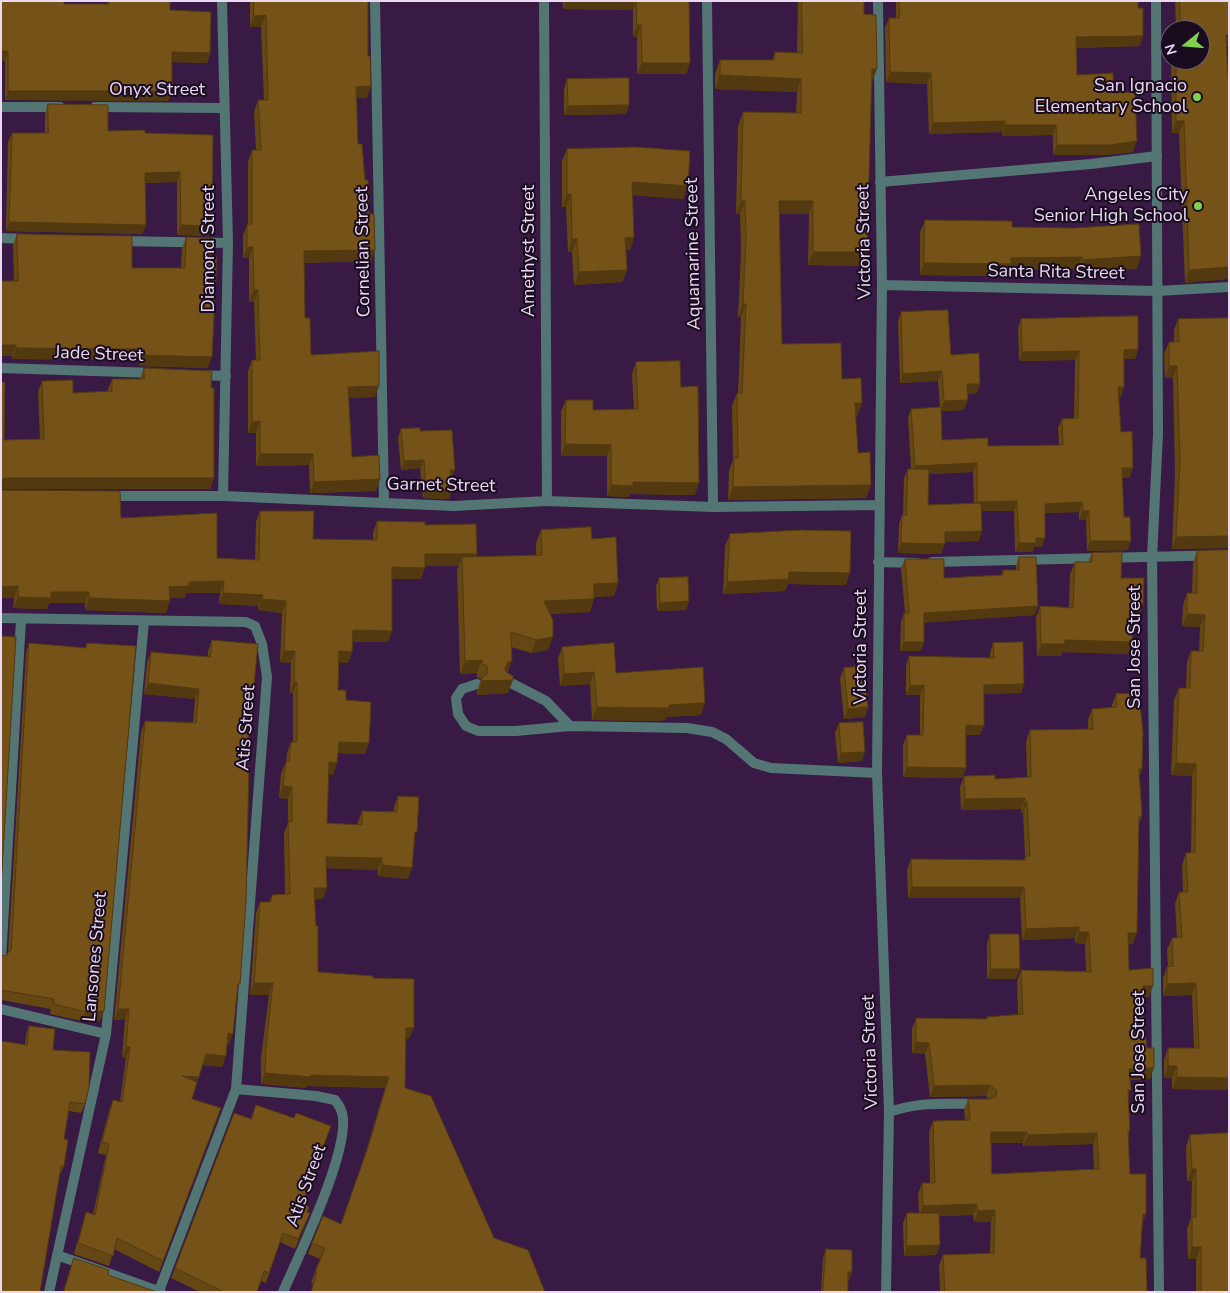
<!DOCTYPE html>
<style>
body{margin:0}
#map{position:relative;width:1230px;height:1293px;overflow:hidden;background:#381a45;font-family:"Nunito Sans",sans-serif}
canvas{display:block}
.frame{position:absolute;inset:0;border:2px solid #ebd9f4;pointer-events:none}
.north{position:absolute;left:1160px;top:20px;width:50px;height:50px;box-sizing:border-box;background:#190c1e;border:1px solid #6d5e74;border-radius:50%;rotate:253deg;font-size:14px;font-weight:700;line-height:20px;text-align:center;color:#ebd9f4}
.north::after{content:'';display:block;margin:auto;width:18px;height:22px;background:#82d050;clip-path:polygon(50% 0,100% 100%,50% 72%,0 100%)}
</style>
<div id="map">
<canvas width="1230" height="1293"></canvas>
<div class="frame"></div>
<div class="north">N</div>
</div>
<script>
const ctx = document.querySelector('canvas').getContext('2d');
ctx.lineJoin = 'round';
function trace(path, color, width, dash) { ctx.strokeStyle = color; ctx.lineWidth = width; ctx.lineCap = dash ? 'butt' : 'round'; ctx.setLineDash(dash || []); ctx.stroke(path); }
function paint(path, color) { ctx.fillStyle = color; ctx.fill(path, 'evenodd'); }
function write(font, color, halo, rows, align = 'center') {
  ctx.font = font + ' "Nunito Sans",sans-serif'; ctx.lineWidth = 4; ctx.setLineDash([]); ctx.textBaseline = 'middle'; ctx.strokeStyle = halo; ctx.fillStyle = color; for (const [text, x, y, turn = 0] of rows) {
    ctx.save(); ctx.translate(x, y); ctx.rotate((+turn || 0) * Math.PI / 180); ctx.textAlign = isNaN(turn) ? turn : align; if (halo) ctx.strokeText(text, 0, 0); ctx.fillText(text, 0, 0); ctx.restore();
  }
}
const lane = new Path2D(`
 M880,182L1091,164L1157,156
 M507,681L546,701L570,726
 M477,684L462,689L456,698L458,714L466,726L478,731H516L570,726L687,728L712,732L726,739L754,763L771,768L877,773`);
const street = new Path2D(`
 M222,1L228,243L223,496
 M375,1L384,502
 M544,1L547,501
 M707,1L713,507
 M878,1L882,285L877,773L889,1112L886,1292
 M1156,1L1158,434L1152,557L1159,1292
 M1,107H60
 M95,107L223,108
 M1,238L28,239
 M120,241L228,243
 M882,285L1157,291L1229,287
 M1,368L155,373
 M200,375L226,376
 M107,496H223L454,506L547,501L713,507L880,505
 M878,562L917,563
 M932,562L1229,555
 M1,618L246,622L255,626L262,644L267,677L236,1089L159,1291
 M1,959L21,620
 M1,1009L106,1034
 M236,1089L316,1096L335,1100C337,1103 340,1106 341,1110C355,1141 298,1257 283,1292
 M889,1112C923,1101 945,1104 980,1104
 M57,1255L161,1292
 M49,1292L106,1034L144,621`);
const wall = new Path2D(`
 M1,1L64,4H107L108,1H170V10L210,53L207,63L172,62V91L168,101L5,100V61H1Z
 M250,1H368L367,98H357L358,144L371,261L304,263L305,318L311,355L375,397L349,398L352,457L380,479L376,491L310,493L309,465L256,466V433H248V371L252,360H256L254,302H249V258H243V235L248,224V162L252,150H256L254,112L258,100H264L261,27H250Z
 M563,1H689L690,63L686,74H637V37H633V10L563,9Z
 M798,1H864V14L872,82H871L867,252L862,266L808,265L809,214H779L782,344L842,379L862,403L857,416H855L858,453L871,485L866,498L728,500L729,471L733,460L732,406L737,393H738L741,317H738L741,251L740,214H736L738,126L743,112L796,113L797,92L715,89V74L720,60H772L775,52L797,53Z
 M896,1H1138L1140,46L1076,48L1077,75L1114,93L1133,152L1107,155H1053V135L1002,136V132L929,134L927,84L886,82L885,28L889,18H896Z
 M1175,1H1229V47H1227L1223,279L1185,283L1179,133H1172L1171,60H1200V30H1176Z
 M567,79L629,105L626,114L564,115V89Z
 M48,104L108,131L145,133L213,135L208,236L177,235V182L145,183L146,225L142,234L6,231L8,142L12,133H45V114Z
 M567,149L688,186L683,199L633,195L634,237L630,250H626L627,270L622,282L574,285L572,252H568L566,207H562V161Z
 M925,220L1012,227L1137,269L1078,272V269L1009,270L1007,276L920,275V232Z
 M17,234L132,268H181L182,249L186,237L208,368L140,366V360L12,359V356H1V281H14L13,245Z
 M901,312L951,355L977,393L967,394L964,410L941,411L942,440L988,446L1059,445L1058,428L1062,419L1074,418L1075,360L1019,361L1018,328L1021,319L1138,349L1135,359H1124V387L1121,397H1119L1121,432L1130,477L1122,478L1124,517L1128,550L1087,551L1086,520H1079V512L1045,513L1042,547H1034L1032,552H1015L1014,511H982L979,541L945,542L941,554L898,553L899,524L902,515H903L904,478L908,469H911L908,418L911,409L940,407L938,381L900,383L898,322ZM973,472L974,503L928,505L929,474Z
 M1178,319L1229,548L1172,549L1175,474L1173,378H1165L1164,354L1169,342H1174V330Z
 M636,362L681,387L695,495L630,494L629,497L607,496V456H561V411L566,400L593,410L634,409L632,374Z
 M144,368L211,388L214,478L210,489L4,440L40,439L38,392L42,381L73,393L107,392L112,379H140Z
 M401,429L420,431L451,479L452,490L449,499L423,498L420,468L401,470L398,438Z
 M260,511L313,539L373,540V533L377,521L425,525L476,557L536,555V543L541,530L592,539L618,583L614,596L594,597L590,612L550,614L548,650L531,653L511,647L508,673V693L477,695V691L481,679L477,677V673L460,674L457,570L459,566H425L421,579H392V631L388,642H353L352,652L348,663L339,662L338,690L346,700L365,754L338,753L333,775L329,774L327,823L358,825V822L362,811H394V807L398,796L415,839L412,868L408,879L378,876V870L327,868L323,899H314L318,972L373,978L409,1039H406L405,1088L494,1238L545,1292H311L313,1284L311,1283L320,1259L308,1254L312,1243L341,1224L364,1158L385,1088L307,1086V1088L261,1084V1057L269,995H250L256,913L260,902H269L272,895L285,894L284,833L288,823V799L279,798L281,773L286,762L287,753L291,742H293V693H290L291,663L280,662L282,613L258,610V606L219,604L220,593H186L185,598H170L166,613L85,610V603H49L47,609L13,608L14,598H1L121,518L217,558L255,560L256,522Z
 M730,534L846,585L788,584L785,591L723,594L725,546Z
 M1229,550V1090L1172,1089V1078H1164V1060L1168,1048H1194L1192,995L1163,996V978L1167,967L1168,966L1167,950L1172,938H1177L1175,904L1179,892H1183L1182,865L1186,853H1191L1192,776L1171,775L1174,700L1179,688H1186L1187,662L1191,651H1199L1200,627L1182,626L1183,605L1187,593H1192L1193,563L1197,551Z
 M1092,553L1121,578L1139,617H1133L1132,642L1128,654L1062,652L1061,656H1037L1036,618L1040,606L1069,607L1070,574L1075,562H1088Z
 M1019,557L1035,615L924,622V642L921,651H900L901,622L904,613H905L901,568L905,559L944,578L1001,575L1003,570H1016V566Z
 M659,578L689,601L686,610L657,611L656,586Z
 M212,640L246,766L237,993L229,1044H227L222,1067L202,1065L192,1099L221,1108L159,1272L114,1249L109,1266L74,1254L86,1212L93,1214L106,1155L98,1153L109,1111L113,1100L120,1101L126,1058L122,1057L125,1019L114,1020L141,732L145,721L193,722L195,699L144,694L147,662L151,652L208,657V651Z
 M29,643L85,648L87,643L100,1021H82L50,1014L51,1009L1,1000V955L5,956L8,953L26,653Z
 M993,643L1024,684L1021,693L984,694L980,735H966V768L962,778L903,777V745L907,735H920V695H906V666L909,656L990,658V653Z
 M562,647L616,673L701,715L666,717L665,720L655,721L592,720L590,684L560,686L558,659Z
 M844,668L868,707L865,717L844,719L840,678Z
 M1116,694L1142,769L1139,777L1142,816L1139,823L1133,944H1128L1129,970L1149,997H1144L1143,1011L1150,1079L1130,1080L1128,1097L1130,1130L1128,1137L1130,1174L1142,1226L1140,1258L1147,1292H940L939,1266L943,1255L990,1253L991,1222H974L973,1215L939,1216L940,1245L936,1255L904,1256L903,1223L907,1213H919L918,1194L922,1183H930L929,1132L933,1121L965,1120L964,1110L968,1099H989L986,1096L930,1097L925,1054L912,1053V1029L916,1018L986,1019L987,1017L1018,1015L1017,982L1021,970L1086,971L1085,944L1075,943V938L1022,940L1020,898H908L907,870L911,859L1024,860L1025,857L1023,813H1021V809L961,810L960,787L964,776L995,779L1027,777L1026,741L1030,730L1088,729V720L1092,709L1112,707V705ZM991,1143H1023V1146L1093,1144L1094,1169L992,1174Z
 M839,723L862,761L838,763L835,733Z
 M990,934L1016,979H987V944Z
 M29,1026L53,1050L85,1104L81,1113L69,1111L64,1139V1166L60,1175L25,1044L26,1035Z
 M1229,1131V1292H1196V1259H1188L1187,1229L1191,1218L1192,1181H1187L1186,1147L1190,1135L1229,1133Z
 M302,1204L307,1212L310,1213L295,1249L280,1242L266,1283L261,1281L257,1292H200L171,1278L175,1268Z
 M826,1249L852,1272L849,1280H848V1292H821L823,1258Z
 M74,1258L108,1275L157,1292H63Z`);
const shadedWall = new Path2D(`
 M566,1H636L633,10L563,9Z
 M266,15L261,27H250L254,16Z
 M637,25H641L637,37H633Z
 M1226,35H1229V47H1222Z
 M1143,36L1140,46L1072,48L1076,37Z
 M1,51H8L5,61H1Z
 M172,52L210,53L207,63L169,62Z
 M642,63H690L686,74H637Z
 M872,69H877L872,82H867Z
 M890,72L931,73L927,84L886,82Z
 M720,75L801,79L797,92L715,89Z
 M371,86L367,98H352L356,87Z
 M8,91H172L168,101L5,100Z
 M629,105L626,114L564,115L568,106Z
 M1005,121L1002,132L929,134L933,123Z
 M1176,121H1184L1179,133H1172Z
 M1005,125H1056L1053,135L1002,136Z
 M1137,141L1133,152L1107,155H1053L1057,145Z
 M180,172L177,182L142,183L145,173Z
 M632,182L688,186L683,199L627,195Z
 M571,194L566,207H562L567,195Z
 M741,201H745L740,214H736Z
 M779,201H813L809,214H774Z
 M9,222L146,225L142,234L6,231Z
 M181,225L212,226L208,236L177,235Z
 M634,237L630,250H620L625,238Z
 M572,239H577L572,252H568Z
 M247,247H253L249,258H243Z
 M375,250L371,261L300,263L304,251Z
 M813,252H867L862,266L808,265Z
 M1141,256L1137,269L1078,272L1083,260Z
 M1082,257L1078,269L1009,270L1007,276L920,275L924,263L1011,258Z
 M1229,267V279L1185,283L1189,270Z
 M627,270L622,282L574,285L579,272Z
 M254,290H258L254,302H249Z
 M743,304H746L741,317H738Z
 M1,345H16L12,356H1Z
 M16,348L144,349L140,360L12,359Z
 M1138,349L1135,359H1121L1124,350Z
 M1079,351L1075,360L1019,361L1022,352Z
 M144,355L212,357L208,368L140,366Z
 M1169,366H1177L1173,378H1165Z
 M942,371L938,381L900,383L903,374Z
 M967,384H980L977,393L963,394Z
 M379,386L375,397L344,398L348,387Z
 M1118,387H1124L1121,397H1115Z
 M968,400L964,410L940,411L944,401Z
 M855,403H862L857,416L850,417Z
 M260,421L256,433H248L252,422Z
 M565,444L611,445L607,456H561Z
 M260,454H313L309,465L256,466Z
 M424,460L420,468L401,470L404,461Z
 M977,463L973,472L911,475L915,466Z
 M1122,468H1133L1130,477L1118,478Z
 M450,470H455L451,479H447Z
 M5,478H214L210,489H1V480Z
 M380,479L376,491L310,493L314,482Z
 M633,482L699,483L695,495L630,494L629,497L607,496L611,485Z
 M871,485L866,498L728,500L733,487Z
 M426,489L452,490L449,499L423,498Z
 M1017,501L1014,511H974L977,502Z
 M1082,502L1079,512L1041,513L1045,504Z
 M1083,511H1089L1086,520H1079Z
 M982,531L979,541L942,542L945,532Z
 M1229,536V548L1172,549L1176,537Z
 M1036,538H1045L1042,547H1034L1032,552H1015L1019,543Z
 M1090,541H1131L1128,550L1087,551Z
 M901,543L945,544L941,554L898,553Z
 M425,554H477L472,566L462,557L459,566H421Z
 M392,567L425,568L421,579H388Z
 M789,572L850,573L846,585L788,584L785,591L723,594L727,582Z
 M224,581L220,593H186L185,598H165L169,587L189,582Z
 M618,583L614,596L589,597L594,584Z
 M18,586L14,598H1V587Z
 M51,592H89L85,603H49L47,609L13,608L18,597Z
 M223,593L263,595L258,606L219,604Z
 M89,598L170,601L166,613L85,610Z
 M262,599L286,601L282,613L258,610Z
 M594,599L590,612L539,614L544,601Z
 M689,601L686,610L657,611L660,603Z
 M1134,605H1143L1139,617H1129Z
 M1038,606L1035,615L921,623L924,613Z
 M1187,614L1205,615L1200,627L1182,626Z
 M353,630L392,631L388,642H349Z
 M553,637L548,650L531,653L536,640Z
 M1065,640L1132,642L1128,654L1062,652L1061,656H1037L1041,644Z
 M904,642H924L921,651H900Z
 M284,651H295L291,663L280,662Z
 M339,651L352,652L348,663L335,662Z
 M482,660L477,673L460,674L465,661Z
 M512,661L507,674L513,680L508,693L477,695L482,681L508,662Z
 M594,672L590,684L560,686L564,674Z
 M294,682H297L293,693H290Z
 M148,683L199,689L195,699L144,694Z
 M1024,684L1021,693L980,694L984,685Z
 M924,685L920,695H906L910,686Z
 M705,703L701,715L666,717L665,720L655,721L592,720L597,707Z
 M868,707L865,717L844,719L848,709Z
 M966,725L984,726L980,735H963Z
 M339,742L369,743L365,754L335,753Z
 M865,752L862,761L838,763L841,753Z
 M329,762L337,763L333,775L325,774Z
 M1176,763L1196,764L1192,776L1171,775Z
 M907,767L966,768L962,778L903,777Z
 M1139,769H1142L1138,780Z
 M283,786L292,787L288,799L279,798Z
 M1025,798L1021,809L961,810L965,799Z
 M1025,802H1027L1023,813H1021Z
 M326,857L382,858L378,870L322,868Z
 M382,865L412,868L408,879L378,876Z
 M912,887H1024L1020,898H908Z
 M314,888H327L323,899L310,900Z
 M1079,927L1075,938L1022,940L1026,929Z
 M1079,932H1089L1085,944L1075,943Z
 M1128,933H1137L1133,944H1124Z
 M991,969H1020L1016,979H987Z
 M254,983H273L269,995H250Z
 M1196,983L1192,995L1163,996L1167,984Z
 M1143,986H1153L1149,997H1139Z
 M118,1009H129L125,1019L114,1020Z
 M104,1011L100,1021H82L86,1012Z
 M406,1028H414L409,1039H402Z
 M228,1033L233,1034L229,1044H224Z
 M916,1042L929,1043L925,1054L912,1053Z
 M126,1047H130L126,1058L122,1057Z
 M206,1054L226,1056L222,1067L202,1065Z
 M1168,1066H1177L1172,1078H1164Z
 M1154,1068L1150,1079L1125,1080L1129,1069Z
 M265,1073L311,1075L389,1077L385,1088L307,1086V1088L261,1084Z
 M182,1076L199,1077L195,1087Z
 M1177,1077L1229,1078V1090L1172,1089Z
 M990,1085L986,1096L930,1097L934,1086Z
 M991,1132H1027L1023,1143H987Z
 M1097,1133L1093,1144L1023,1146L1028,1135Z
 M1192,1169H1196L1192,1181H1187Z
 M977,1204L973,1215L919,1217L923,1206Z
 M995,1210L991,1222H974L978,1211Z
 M310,1213L306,1223L295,1249L298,1239Z
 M1143,1214H1146L1142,1226Z
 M940,1245L936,1255L904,1256L907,1246Z
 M1192,1247H1201L1196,1259H1188Z
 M848,1272H852L849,1280H845Z`);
const building = new Path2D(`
 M1,1H64V4H109L108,1H170V10L211,12L210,53L172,52V91H8V51H1Z
 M254,1H368V56H370L371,86L356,87L358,144H362L365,180H368L369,214H374L375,250L304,251L305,318H310L311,355L379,351V386L348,387L352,457L379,455L380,479L314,482L313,454H260V421L252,422V360H260L258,290H254L253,247H247V224H252V150H261L258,100H268L266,15L254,16Z
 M637,1H689L690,63H642L641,25H637Z
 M802,1H864V14L876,15L877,69H872L867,252H813V201H779L782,344L841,343L842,379L861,378L862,403H855L858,453L870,452L871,485L733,487L734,458H738L737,393H742L746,304H743L746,238L745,201H741L743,112L801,113V79L720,75V60H774L775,52L802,53Z
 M900,1H1138V8H1143V36L1076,37L1077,75L1113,73L1114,93L1135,92L1137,141L1110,145H1057L1056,125H1005V121L933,123L931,73L890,72L889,18H899Z
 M1180,1H1229V35H1226L1228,77H1229V267L1189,270L1184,121H1176V60H1200V30H1181Z
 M629,78V105L568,106L567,79Z
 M48,104L108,105V131L145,130V133L213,135L212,226L181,225L180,172L145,173L146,225L9,222L12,133H48Z
 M636,147L690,151L688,186L632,182L634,237L625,238L627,270L579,272L577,239H572L571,194L567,195V149Z
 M925,220L1012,221V227L1073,228L1139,224L1141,256L1083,260L1082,257L1011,258V264L924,263Z
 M17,234L132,236V268H185L186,237L212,238V257H217L212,357L144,355V349L16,348V345H1V281H18Z
 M948,310L951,355L979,353L980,384H967L968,400L944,401L942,371L903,374L901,312Z
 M1138,316V349L1124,350V387H1118L1121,432L1132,431L1133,468H1122L1124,517H1130L1131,541H1090L1089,511H1083L1082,502L1045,504V538H1036V543H1019L1017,501L977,502V463L915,466L911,409L941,407L942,440L988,438V446L1063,445L1062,419L1078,418L1079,351L1022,352L1021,319Z
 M1229,318V536L1176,537L1180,462L1177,366H1169V342H1179L1178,319Z
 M680,361L681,387L698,386L699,483L633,482V486L611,485V445L565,444L566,400H593V410L638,409L636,362Z
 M144,368L212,371L211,388H214V478H5L1,480V382H5L4,440L44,439L42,381L73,380V393L112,391V379H144Z
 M420,428V431L452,430L455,470H450L452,490L426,489L424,460L404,461L401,429Z
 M908,469H929L928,505L981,503L982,531L945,532V544L901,543L902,515H906Z
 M1,490L120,491L121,518L217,513V558L259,560L260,511H314L313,539L377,540V521L425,522V525L476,524L477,554H425V568L392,567V631L353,630L352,652L339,651L338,690H346V700L371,702L369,743L339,742L337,763L329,762L327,823L362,825V811L397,812L398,796L419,797L417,832H415L412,868L382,865V858L326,857L327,888H314L316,926H318V972L373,976V978L414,979V1028H406L405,1088L431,1096L494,1238L528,1250L545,1292H311L317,1272H315L325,1248L312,1243L323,1216L341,1224L368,1147L389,1077L311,1075V1077L265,1073L266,1046L273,983H254L260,902H271L272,895L290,894L288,821L292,822V787L283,786L286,762H289L291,742H297V682H294L295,651H284L286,601L262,599L263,595L223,593L224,581L189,582V586L169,587L170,601L89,598V592H51V598L18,597V586L1,587Z
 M591,527L592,539L616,537L618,583L594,584V599L544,601L553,620V637L536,640L511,632L512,661L508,662L505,668L506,672L513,676V680L482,681V678L488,673L487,666L482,664V660L465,661L462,557L542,555L541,530Z
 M801,530L851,531L850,573L789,572V579L727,582L730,534Z
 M1229,550V1078L1177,1077V1066H1168V1048H1199L1196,983L1167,984V967L1173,966L1172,938L1182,937L1179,892H1188L1186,853L1195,852L1196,764L1176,763L1179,688H1190L1191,651H1203L1205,615L1187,614V593H1197V551Z
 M1122,552L1121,578H1144L1143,605H1134L1132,642L1065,640V644H1041L1040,606L1073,608L1075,562H1092V553Z
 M1019,557H1036L1038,606L924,613V642H904V613H909L905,559H944V578L1003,575V570H1019Z
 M688,577L689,601L660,603L659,578Z
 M1,636L16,637L1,887Z
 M212,640L258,644L246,766H249L246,902L240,984H238L233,1034L228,1033L226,1056L206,1054L199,1077L182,1076L197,1082L192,1099L221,1108L163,1261L117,1238L113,1256L78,1243L86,1212L95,1215L109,1144L102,1142L113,1100L122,1102L130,1047H126L129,1009H118L145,721L196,723L199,689L148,683L151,652L210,657Z
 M1023,642L1024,684L984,685V726L966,725V768L907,767V735H923L924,685L910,686L909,656L994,658L993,643Z
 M29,643L86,648L87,643L136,646L104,1011L86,1012L54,1004V999L1,990V955L5,956L11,950Z
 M614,643L616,673L703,667L705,703L669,705V708H659L597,707L594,672L564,674L562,647Z
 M864,666L868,707L848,709L844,668Z
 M1139,693L1143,733L1142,769H1139L1142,816H1139L1137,933H1128L1129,970L1153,968V986H1143L1145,1005H1142L1147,1048H1154V1068L1129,1069L1131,1090H1128L1130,1130L1128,1131L1130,1174H1146V1214H1143L1140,1258H1146L1147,1292H945L943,1255L994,1253L995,1210L978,1211L977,1204L923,1206L922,1183H935L933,1121L970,1120L968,1099H991L996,1096L997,1091L990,1085L934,1086L929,1043L916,1042V1018L987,1019V1017L1023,1014L1021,970L1091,972L1089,932H1079V927L1026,929L1024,887H912L911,859L1026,860V856H1030L1027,802H1025V798L965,799L964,776L995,775V779L1031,777L1030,730L1093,729L1092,709L1117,707L1116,694ZM991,1132H1027L1028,1135L1097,1133L1099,1169L992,1174Z
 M863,722L865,752L841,753L839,723Z
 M990,934H1019L1020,969H991Z
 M29,1026L55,1029L53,1050L90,1052L89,1087L85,1104L70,1102L64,1139L68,1140L64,1166H61L40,1292H1V1041L27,1045Z
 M256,1105L294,1118L296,1113L331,1126L302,1204L309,1207L307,1212L310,1213L298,1239L283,1233L269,1273L264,1271L257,1292H224L175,1268L234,1113L251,1119Z
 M1229,1133V1292H1201V1247H1192V1217H1196V1169H1192L1190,1135Z
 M907,1213H939L940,1245L907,1246Z
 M826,1249L852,1250V1272H848V1292H823Z
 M74,1258L109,1270L108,1275L157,1292H64Z`);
const markers = [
 [1197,97,5,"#82d050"],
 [1198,206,5,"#82d050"]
];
const poiNames = [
 ["San Ignacio",1187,87],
 ["Elementary School",1187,108],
 ["Angeles City",1188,196],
 ["Senior High School",1188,217]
];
const streetNames = [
 ["Onyx Street",157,91],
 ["Victoria Street",865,242,-91],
 ["Diamond Street",210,249,-90],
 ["Amethyst Street",530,251,-90],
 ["Cornelian Street",364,252,-91],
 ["Aquamarine Street",694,254,-91],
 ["Santa Rita Street",1056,273,1],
 ["Jade Street",99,355,2],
 ["Garnet Street",441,486,1],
 ["Victoria Street",862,647,-90],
 ["San Jose Street",1136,647,-90],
 ["Atis Street",247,728,-86],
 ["Lansones Street",96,957,-85],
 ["Victoria Street",871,1052,-92],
 ["San Jose Street",1140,1052,-90],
 ["Atis Street",307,1186,-70]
];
trace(lane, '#537675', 10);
trace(street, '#537675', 10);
paint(wall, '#654714');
paint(shadedWall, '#523910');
paint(building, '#755217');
trace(building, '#523910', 1);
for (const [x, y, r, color] of markers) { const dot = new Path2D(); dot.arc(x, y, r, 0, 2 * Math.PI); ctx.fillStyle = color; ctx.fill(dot); trace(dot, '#190c1e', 2); }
write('18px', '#ebd9f4', '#190c1e', poiNames, 'right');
write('18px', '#ebd9f4', '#190c1e', streetNames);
</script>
